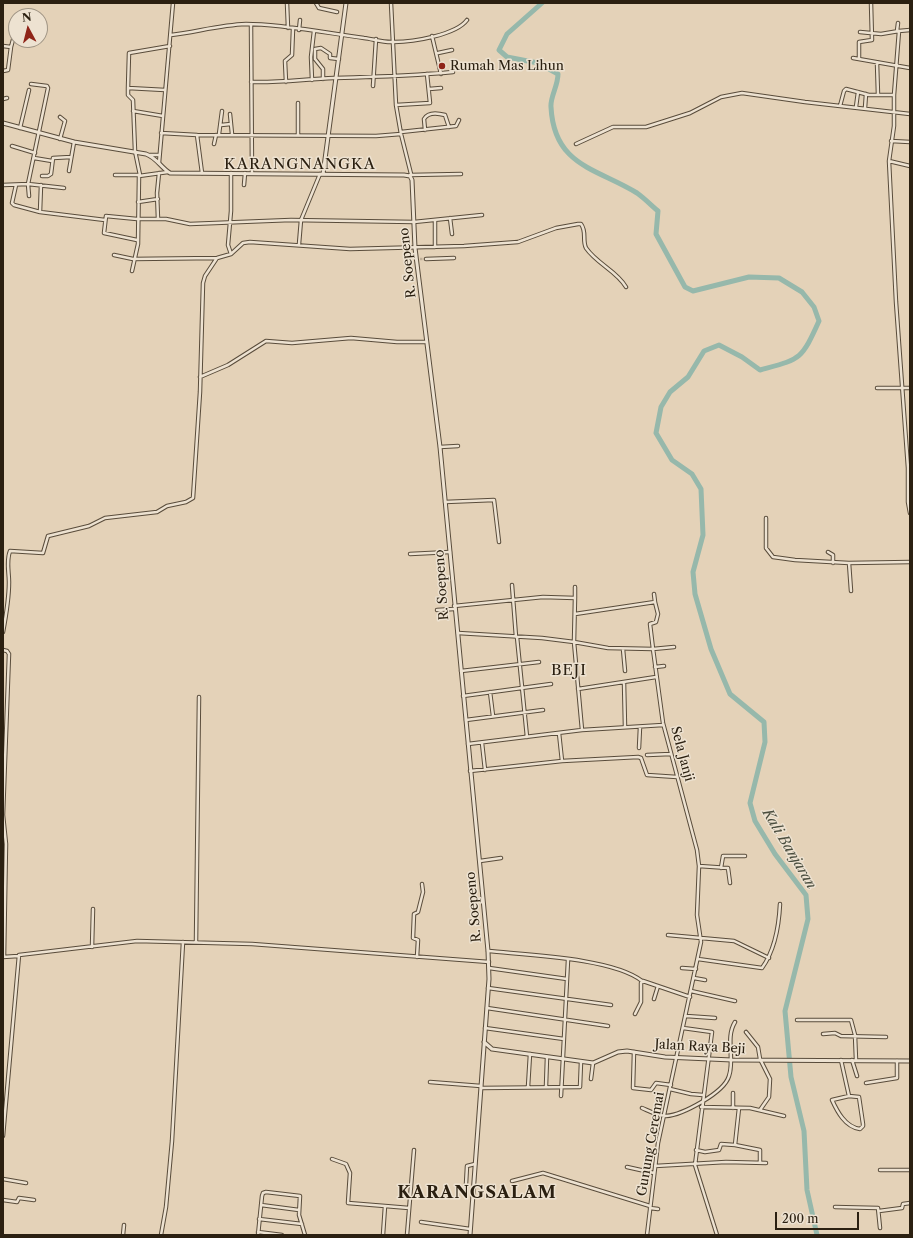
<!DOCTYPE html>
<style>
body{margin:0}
#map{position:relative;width:913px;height:1238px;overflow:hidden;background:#e4d2b8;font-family:"Libre Caslon Text",serif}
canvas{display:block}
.frame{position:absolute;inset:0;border:4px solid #2b2011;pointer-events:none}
.north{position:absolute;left:8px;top:8px;width:40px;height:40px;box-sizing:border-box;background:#ede2d1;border:1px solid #9f9484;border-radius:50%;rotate:353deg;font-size:11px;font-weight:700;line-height:16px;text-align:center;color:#2b2011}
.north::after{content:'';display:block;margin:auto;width:14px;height:18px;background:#8f2418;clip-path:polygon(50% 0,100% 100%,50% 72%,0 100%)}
.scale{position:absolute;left:775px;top:1212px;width:84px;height:18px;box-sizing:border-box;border:2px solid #2b2011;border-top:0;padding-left:5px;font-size:12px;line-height:14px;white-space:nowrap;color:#2b2011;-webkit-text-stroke:3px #ede2d1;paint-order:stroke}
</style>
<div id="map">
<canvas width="913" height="1238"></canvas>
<div class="frame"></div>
<div class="north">N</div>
<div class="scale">200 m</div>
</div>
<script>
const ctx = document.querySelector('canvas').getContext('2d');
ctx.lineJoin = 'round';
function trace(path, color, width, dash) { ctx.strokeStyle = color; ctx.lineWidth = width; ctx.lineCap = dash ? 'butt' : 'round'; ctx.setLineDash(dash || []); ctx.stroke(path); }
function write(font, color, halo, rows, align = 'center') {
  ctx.font = font + ' "Libre Caslon Text",serif'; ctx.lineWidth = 3; ctx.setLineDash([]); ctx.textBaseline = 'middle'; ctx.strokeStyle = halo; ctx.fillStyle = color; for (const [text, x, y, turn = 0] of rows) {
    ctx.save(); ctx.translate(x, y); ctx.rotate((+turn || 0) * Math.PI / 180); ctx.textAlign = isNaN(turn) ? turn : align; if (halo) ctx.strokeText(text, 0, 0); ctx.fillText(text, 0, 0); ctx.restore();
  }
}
const river = new Path2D(`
 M542,3L507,34L499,50L507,57L538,63L558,74C558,86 550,97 551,107C554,166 596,168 637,193C644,198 651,205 658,211L656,234L685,287L693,291L749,277L779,278L802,292L814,307L819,321C801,361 800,359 760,370L742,357L719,345L704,351L688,377L670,392L661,407L656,433L672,460L692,474L701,489L703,535L693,572L695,594L711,649L730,694L764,722L765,742L750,803L755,821L775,854L806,895L808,919L785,1011L791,1077L804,1131L807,1190L817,1235`);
const minorTunnel = new Path2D(`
 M420,259H426`);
const minor = new Path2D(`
 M287,3L288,28
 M316,3L319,8L337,12
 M391,3L396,105L401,134L411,174
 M251,25L252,173
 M299,30L300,20
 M910,30L899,31L894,95V126L889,161L896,302L908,468V502L910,513
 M897,31L898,23
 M860,32L881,34L899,31
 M171,35C196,32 220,25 246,24C282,24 327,33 364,38C373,39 384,43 394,42C413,42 456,35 467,20
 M432,36L441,74
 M3,46L11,47L8,70L3,71
 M11,47L14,36
 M438,53L452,50
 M853,58L910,68
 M859,59V42L872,40L871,3
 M877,63L878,95
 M323,79V69L315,59V49L321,48L330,54V58L339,59
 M312,80L311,57L314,31
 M251,82C279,83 306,79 334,78C373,77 413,76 453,72
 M286,82L285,61L292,55L293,29
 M373,86L376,39
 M128,88L129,53L170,46
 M429,89L441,88
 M3,99L7,98
 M396,105L430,103L427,74
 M840,106L844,91L846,89L869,95H894
 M856,107L858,92
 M865,108L866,94
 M133,111L163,116
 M230,114L232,134
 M60,117L65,121L60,139
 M221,125L231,124
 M20,128L29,90
 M425,130L424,119C428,112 438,113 445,115L449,127
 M401,132L456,126L459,120
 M161,133L197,135L202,173
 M219,134L222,111
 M197,135L376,136L401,134
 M298,135V103
 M891,141L910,142
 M214,144L216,135
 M576,144L613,127H646L690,113L721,97L742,93L805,102L910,114
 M12,146L35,153
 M150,155H159
 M34,158L52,161
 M889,161L910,166
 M159,163L173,3
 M69,171L74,142
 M231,173V211L228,245L231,254
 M115,175H140L135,151L133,100L128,95V88L165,90
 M410,175L461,174
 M42,176H48L51,174L53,158L71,157
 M3,185L28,184L48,88L47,86L31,84
 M16,185L12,203L14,205L40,212L105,220
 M244,185L245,173
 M29,196L28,184L64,188
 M138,202L158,199
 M40,212L41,185
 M450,218L452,234
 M158,219L157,193L159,173
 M435,220V247
 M137,240L104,233L106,216L137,219H166L190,224L291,220L414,222L482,215
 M299,244L301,220L320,174
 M114,255L133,259L217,258L231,254L243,243L250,242L350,249L464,246L518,242L556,228L578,224H581C587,232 582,240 586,248C597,264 617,271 626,287
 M426,259L454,258
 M132,271L138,244L139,176L168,172
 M200,377L228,365L266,341L292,343L351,338L397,342H425
 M877,388H910
 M440,447L458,446
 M445,502L494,500L499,542
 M766,518V548L773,557L795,560L849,563L910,562
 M828,552L833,555V563
 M410,554L450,552
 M849,563L851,591
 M512,585L516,637
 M654,594L655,602
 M575,598V587
 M454,606L543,597L575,598L574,642L582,730
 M437,610L454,609
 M575,614L655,602L658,614L656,622L650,624L653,649L674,647
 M3,632C6,616 9,599 9,582C9,572 6,561 10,551L43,553L48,536L89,526L105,518L157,512L167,506L186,502L193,498L200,392L203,283L205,276L217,258
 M458,633L542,638L574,642L608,648L653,649L663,723L697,850L699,866L697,915L701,942L658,1143L647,1235
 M517,637L527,737
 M623,649L625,671
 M3,650L7,651L9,654L3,815L6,844L4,957
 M655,667L664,666
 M461,671L539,662
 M624,682L625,727
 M578,689L656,677
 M490,692L493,716
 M463,696L551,684
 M466,720L543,710
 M559,733L562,761
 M482,743L485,770
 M468,744L582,730L663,725
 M639,748L640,727
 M647,755L671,754
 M470,771L562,761L638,757L641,758L647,775L677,777
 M480,861L501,858
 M699,866L728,868L730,883
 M721,868L723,856H745
 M668,935L734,941L769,958
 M196,942L199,697
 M92,947L93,909
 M488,951C527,955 613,958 642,981
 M3,957L18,956
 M417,957L418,940L413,938L414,914L418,912L423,892L422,884
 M698,959L762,968C775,950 779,925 780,904
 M489,968L567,979
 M682,968L696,969
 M694,978L705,980
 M488,988L611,1005
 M691,991L735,1001
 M654,999L658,986
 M487,1008L608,1026
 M635,1014L641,1002V983L643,981L690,997
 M686,1016L715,1018
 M797,1020H851L855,1035L856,1060
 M485,1028L564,1039
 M683,1028L712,1032L695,1165L717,1235
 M746,1032L758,1047L760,1059L770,1079L769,1097L760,1110
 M823,1034L835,1033L841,1036L886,1037
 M634,1052L633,1088L651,1090L656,1083L671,1085
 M841,1060L849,1096L832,1100C837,1111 845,1127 860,1129L863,1126V1124L859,1097L849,1096
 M852,1060L857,1076
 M591,1079L593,1063
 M430,1082L481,1086
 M866,1083L897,1078V1061
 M546,1086L547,1057
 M528,1087L530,1054
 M481,1088L580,1087L581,1062
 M670,1089L691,1094L703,1095
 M561,1096L568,960
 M701,1107L750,1108L784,1116
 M642,1108C649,1111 658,1116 666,1116C682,1115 724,1093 729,1076C735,1059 725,1038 735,1022
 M733,1108V1093
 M739,1108L735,1145L760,1150V1163
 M3,1136L19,955L137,941L252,944L489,962
 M696,1150L705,1152L719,1150L721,1144L735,1145
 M332,1159L346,1164L350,1173L348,1203L385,1206
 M655,1166L726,1162L766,1163
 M627,1167L654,1173
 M880,1170H910
 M3,1179L26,1183
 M512,1181L543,1173L650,1206
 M466,1184L467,1166L475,1164
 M3,1200L17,1202L19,1198L34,1200
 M261,1205L299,1210
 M835,1207L878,1208L880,1228
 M650,1208L658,1209
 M879,1211L902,1208L903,1204L910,1203
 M259,1219L302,1224
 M421,1222L470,1229
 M258,1232L282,1235
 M123,1235L124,1225
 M161,1235L166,1207L172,1141L183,942
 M258,1235L262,1196L263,1193L266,1192L300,1196L299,1215L305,1235
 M383,1235L385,1206L409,1208
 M407,1235L414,1150`);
const tertiary = new Path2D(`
 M3,123L74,142L146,154C157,158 161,168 170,173L404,175L410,176L412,180L415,248L440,447L488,951L489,979L470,1235
 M323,174L346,3
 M484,1042L492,1049L593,1063L618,1052L627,1051L665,1057L732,1060L910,1061`);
const markers = [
 [442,66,4,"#8f2418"]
];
const poiNames = [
 ["Rumah Mas Lihun",450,66]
];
const streetNames = [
 ["R. Soepeno",408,263,-96],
 ["R. Soepeno",442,585,-94],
 ["Sela Janji",682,754,75],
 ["R. Soepeno",474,907,-95],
 ["Jalan Raya Beji",700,1047,3],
 ["Gunung Ceremai",651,1144,-80]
];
const waterNames = [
 ["Kali Banjaran",789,849,59]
];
const quarterNames = [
 ["KARANGNANGKA",300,165],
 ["BEJI",569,671]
];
const districtNames = [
 ["KARANGSALAM",477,1193]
];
trace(river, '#96b8ab', 5);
trace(minorTunnel, '#bfae97', 2.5, [2.5, 1]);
trace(minor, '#594c3b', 4.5);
trace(tertiary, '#594c3b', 5);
trace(minor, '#ede2d1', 2.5);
trace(tertiary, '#ede2d1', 3);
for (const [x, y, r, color] of markers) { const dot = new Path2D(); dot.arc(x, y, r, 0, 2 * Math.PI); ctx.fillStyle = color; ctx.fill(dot); trace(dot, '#ede2d1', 1.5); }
write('13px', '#2b2011', '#ede2d1', poiNames, 'left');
write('13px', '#2b2011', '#ede2d1', streetNames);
write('italic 14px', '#4b4e3f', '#ede2d1', waterNames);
ctx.letterSpacing = '1px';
write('15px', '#2b2011', '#ede2d1', quarterNames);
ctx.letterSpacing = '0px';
ctx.letterSpacing = '1px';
write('bold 17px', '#2b2011', '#ede2d1', districtNames);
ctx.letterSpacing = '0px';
</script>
